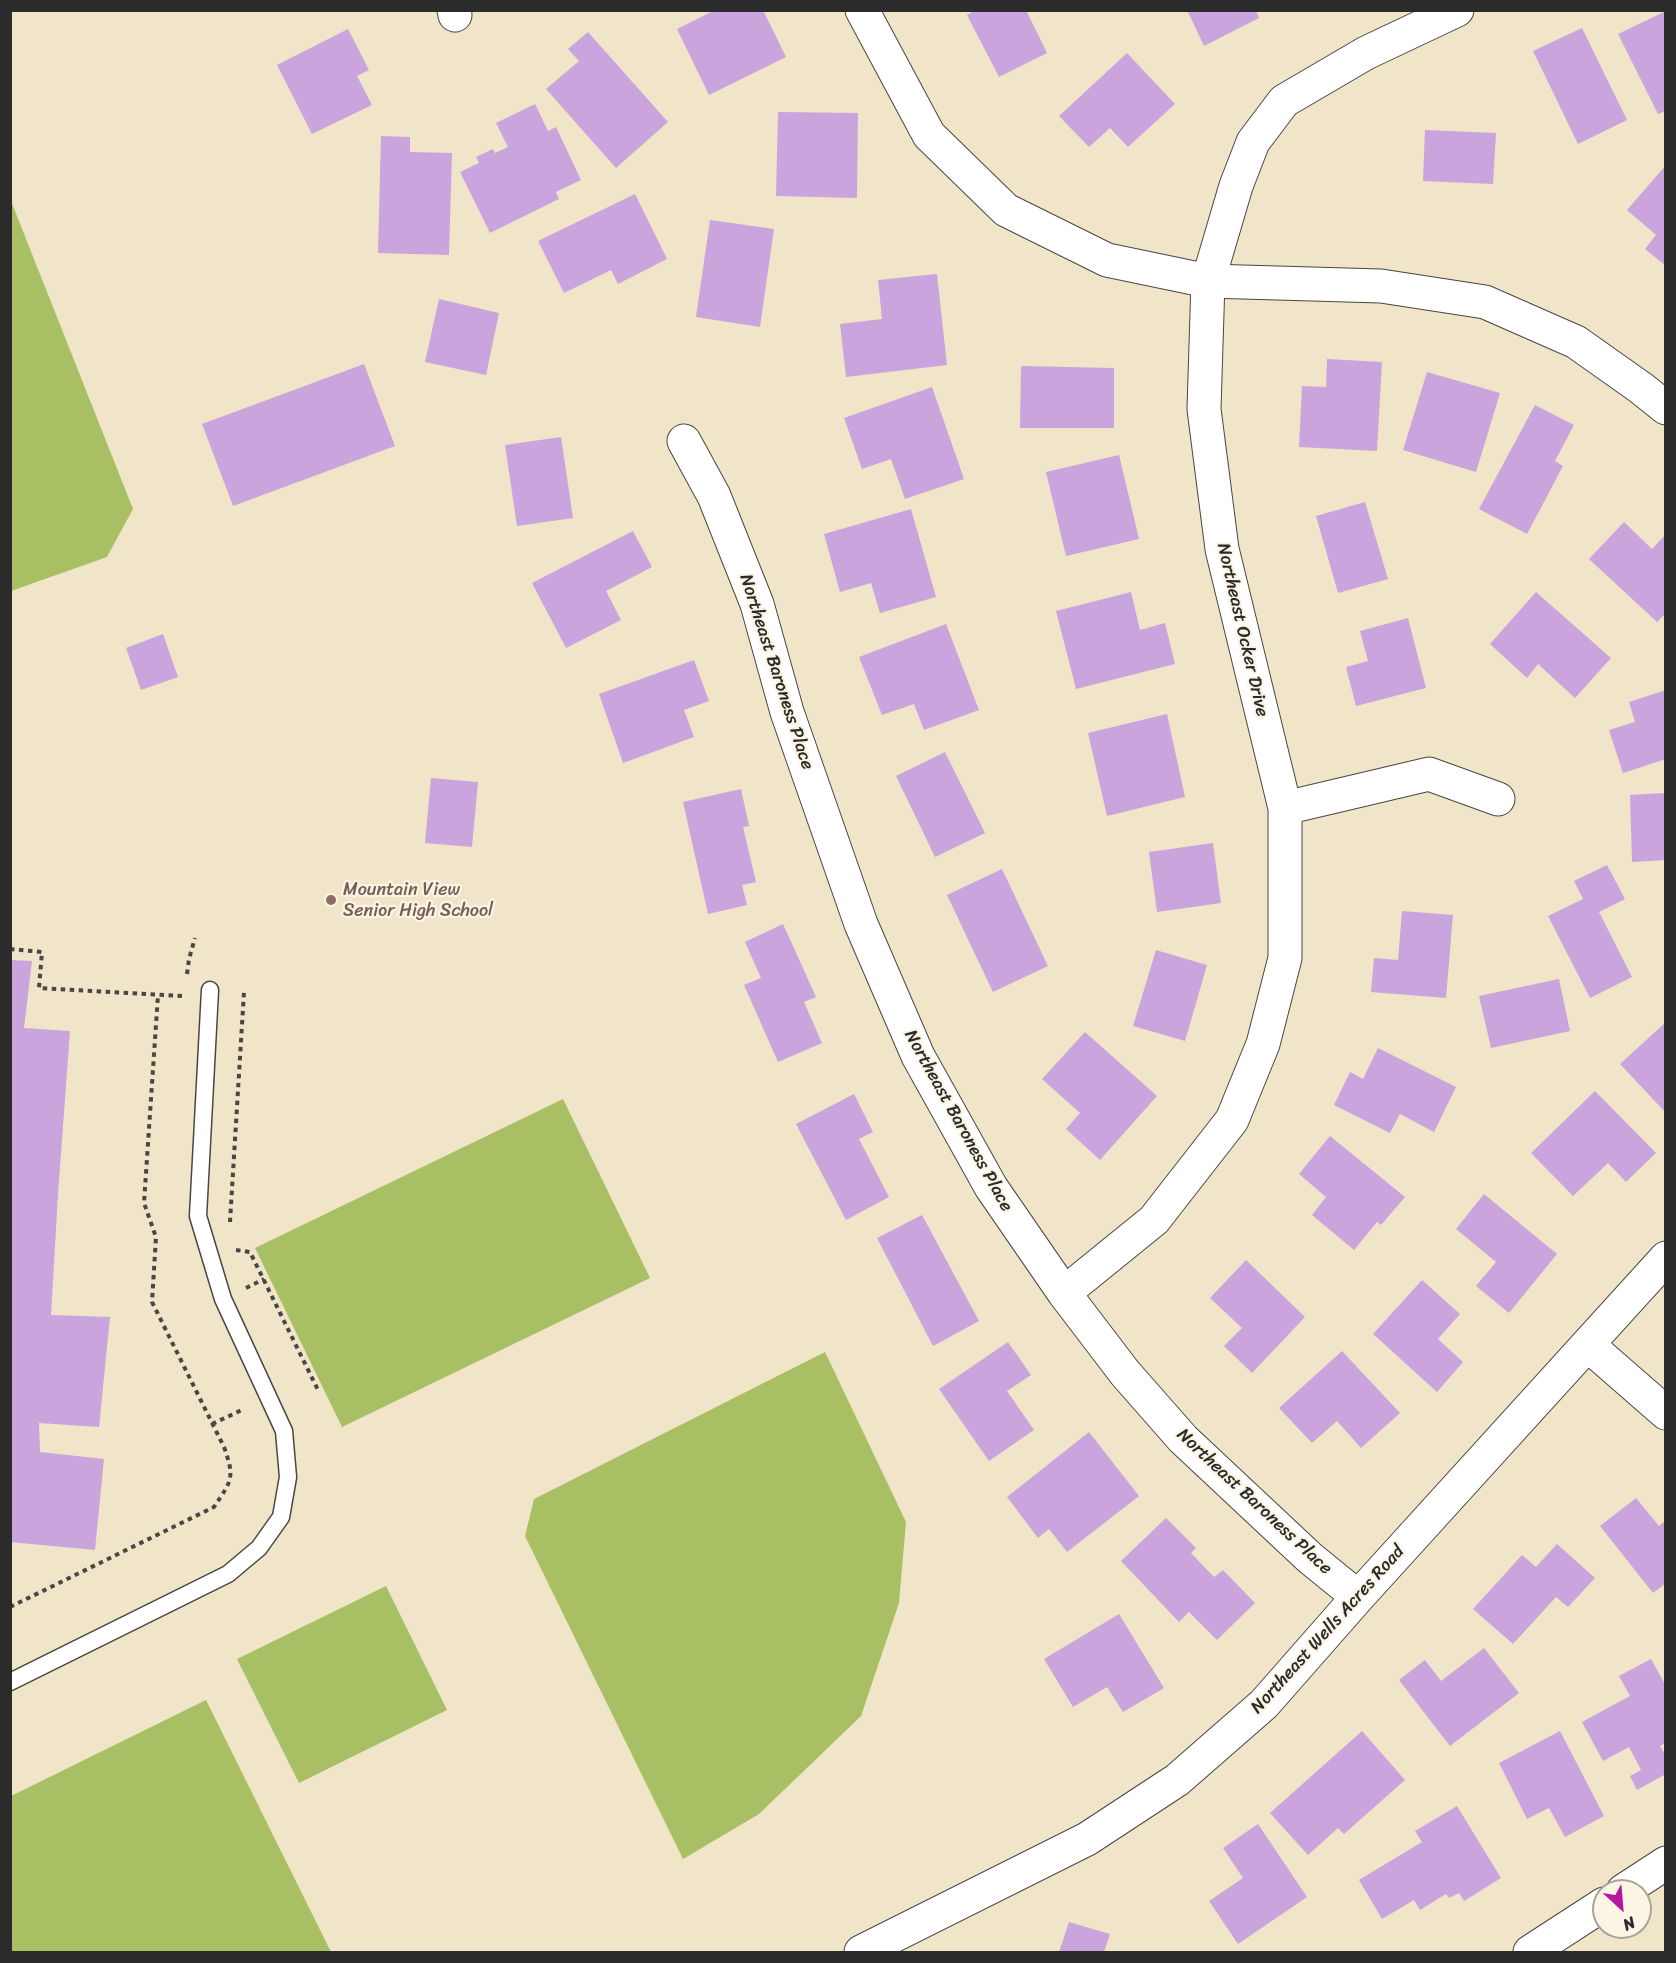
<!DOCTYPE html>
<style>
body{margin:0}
#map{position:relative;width:1676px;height:1963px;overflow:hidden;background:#f0e5c8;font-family:Sriracha,sans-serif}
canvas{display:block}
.frame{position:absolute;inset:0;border:12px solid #2b2b2b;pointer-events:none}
.north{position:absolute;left:1592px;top:1879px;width:60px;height:60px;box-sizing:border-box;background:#fcf5e5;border:2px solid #a8a49b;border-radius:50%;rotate:154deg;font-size:16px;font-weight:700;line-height:24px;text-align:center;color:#2b2b2b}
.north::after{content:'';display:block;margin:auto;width:21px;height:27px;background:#b5179e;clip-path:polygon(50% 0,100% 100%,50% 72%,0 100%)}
</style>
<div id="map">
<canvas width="1676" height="1963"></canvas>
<div class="frame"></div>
<div class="north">N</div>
</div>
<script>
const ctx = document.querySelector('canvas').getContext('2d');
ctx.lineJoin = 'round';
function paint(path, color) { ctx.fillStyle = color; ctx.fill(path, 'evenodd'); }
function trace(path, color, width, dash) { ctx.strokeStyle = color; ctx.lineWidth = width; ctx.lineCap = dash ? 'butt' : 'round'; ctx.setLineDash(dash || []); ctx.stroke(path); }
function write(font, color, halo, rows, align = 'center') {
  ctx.font = font + ' Sriracha,sans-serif'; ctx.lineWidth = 4.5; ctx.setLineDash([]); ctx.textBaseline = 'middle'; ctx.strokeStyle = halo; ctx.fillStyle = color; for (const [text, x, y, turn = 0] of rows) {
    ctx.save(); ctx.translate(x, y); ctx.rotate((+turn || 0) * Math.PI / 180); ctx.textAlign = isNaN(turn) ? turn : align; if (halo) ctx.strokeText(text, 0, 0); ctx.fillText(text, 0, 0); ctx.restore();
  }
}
const green = new Path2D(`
 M11,201L133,509L107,557L11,591Z
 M563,1099L650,1278L342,1427L255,1248Z
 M825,1352L906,1522L899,1603L861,1716L759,1814L683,1859L525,1536L534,1499Z
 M386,1586L447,1710L299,1783L237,1659Z
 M206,1700L331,1952H11V1796Z`);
const building = new Path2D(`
 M715,10H763L786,57L709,95L677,29Z
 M976,10H1026L1047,53L999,77L967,15Z
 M1187,10H1256L1259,18L1204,46Z
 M1666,11V111L1658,114L1618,34Z
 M1582,28L1627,120L1578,144L1533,51Z
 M348,29L369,70L357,76L372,105L312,134L277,65Z
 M588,32L668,122L616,168L546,89L579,61L568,49Z
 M1127,53L1175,104L1128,147L1110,128L1089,147L1059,116Z
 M535,104L548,131L556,127L581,180L556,192L559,199L490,233L460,172L479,163L476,157L493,149L495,153L508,147L496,123Z
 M778,112L858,113L857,198L776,196Z
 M1425,130L1496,133L1493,184L1423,181Z
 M381,136L410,137V152L452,153L449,255L378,253Z
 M1666,165V266L1645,249L1656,235L1627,210Z
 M635,194L667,259L618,284L611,270L564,293L538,241Z
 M710,220L774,229L760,327L696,317Z
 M937,274L947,365L846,377L840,324L882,319L878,280Z
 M439,299L499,313L486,375L425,362Z
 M1327,359L1382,362L1377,451L1299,447L1302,386L1326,387Z
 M364,364L395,446L233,506L202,424Z
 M1021,366L1114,368V428H1020Z
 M1427,372L1500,393L1476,472L1403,450Z
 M932,387L964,479L905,499L891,459L862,469L844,418Z
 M1535,405L1574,425L1555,461L1563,466L1527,534L1479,509Z
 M561,437L573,518L517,526L505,445Z
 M1119,455L1139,539L1066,556L1046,472Z
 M1365,502L1388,579L1338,593L1316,516Z
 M911,509L936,597L880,613L871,583L840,592L824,534Z
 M1624,522L1652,549L1666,534V613L1657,622L1589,559Z
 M633,531L652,567L606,591L621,620L566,648L532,583Z
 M1131,592L1140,630L1165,623L1175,664L1076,689L1056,611Z
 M1536,592L1611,658L1575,698L1538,664L1527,678L1490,644Z
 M1408,618L1426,688L1356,706L1346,667L1368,661L1360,631Z
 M946,624L979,710L924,730L914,704L882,715L859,657Z
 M163,634L178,677L141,690L126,648Z
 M694,660L709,701L684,710L694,737L623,763L599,694Z
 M1666,690V759L1623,773L1609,730L1635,722L1629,702Z
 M1167,714L1185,797L1107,816L1088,733Z
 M945,752L985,833L935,857L896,776Z
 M431,778L478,782L472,847L425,843Z
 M741,789L749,826L743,827L756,882L742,885L747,905L708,914L683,802Z
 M1666,793V860L1632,862L1630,795Z
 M1213,843L1221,903L1157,912L1149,852Z
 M1607,865L1625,899L1599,912L1632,977L1590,998L1548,916L1583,899L1574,881Z
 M1002,869L1048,966L993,992L947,895Z
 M1402,911L1453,915L1446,998L1371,992L1374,958L1398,960Z
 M783,924L816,997L804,1002L822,1043L778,1062L744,985L761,978L745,942Z
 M1156,950L1207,965L1185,1041L1133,1026Z
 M10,960L32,961L24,1028L70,1031L58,1194L51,1315L110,1317L99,1427L39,1423L40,1452L104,1459L95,1550L10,1542Z
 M1559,979L1570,1031L1491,1048L1479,996Z
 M1666,1022V1113L1620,1064Z
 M1085,1032L1157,1096L1100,1160L1066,1129L1080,1113L1042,1079Z
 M1378,1048L1456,1087L1434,1132L1400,1114L1390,1133L1334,1105L1350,1072L1363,1079Z
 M1595,1091L1656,1153L1626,1182L1608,1163L1573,1196L1531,1153Z
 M854,1094L873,1132L859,1139L889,1197L846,1220L796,1124Z
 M1330,1136L1405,1197L1381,1225L1377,1222L1354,1250L1312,1215L1326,1197L1299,1174Z
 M1484,1194L1557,1254L1509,1313L1476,1286L1496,1262L1456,1229Z
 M922,1215L979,1321L933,1346L877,1238Z
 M1246,1260L1305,1317L1252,1373L1224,1346L1242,1328L1210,1298Z
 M1422,1280L1460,1314L1438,1339L1463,1362L1437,1392L1373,1334Z
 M1008,1342L1031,1375L1007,1391L1034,1430L989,1461L939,1389Z
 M1342,1351L1400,1413L1361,1448L1337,1421L1312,1443L1279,1408Z
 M1089,1432L1139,1496L1067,1552L1049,1529L1038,1538L1007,1497Z
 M1636,1498L1659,1526L1666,1520V1583L1653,1593L1600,1526Z
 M1166,1518L1196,1548L1191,1553L1214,1577L1223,1570L1255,1603L1217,1640L1189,1612L1179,1622L1121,1561Z
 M1557,1544L1595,1578L1568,1607L1556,1597L1513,1644L1473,1609L1522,1555L1536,1567Z
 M1119,1614L1164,1688L1123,1712L1107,1687L1073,1707L1044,1659Z
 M1484,1648L1519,1693L1450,1746L1399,1680L1425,1660L1441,1681Z
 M1651,1659L1666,1686V1743L1660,1746L1666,1756V1774L1637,1790L1630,1776L1641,1770L1629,1747L1603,1761L1582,1722L1630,1696L1619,1676Z
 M1362,1731L1405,1780L1344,1834L1338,1828L1308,1855L1270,1813Z
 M1560,1731L1604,1816L1565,1837L1549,1808L1527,1819L1499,1763Z
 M1457,1806L1501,1878L1464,1901L1459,1893L1449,1898L1446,1894L1420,1910L1414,1900L1382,1919L1359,1880L1422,1842L1415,1831Z
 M1258,1824L1307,1897L1238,1944L1209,1901L1243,1878L1223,1848Z
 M1069,1922L1110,1934L1104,1952H1059Z`);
const path = new Path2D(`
 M10,949L42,952L39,988L183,996
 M187,974L189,959L195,938
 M230,1222L244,992
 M236,1250L250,1252L318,1390
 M246,1288L264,1279
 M212,1424L244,1409
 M10,1607L214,1507C232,1480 235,1478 224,1447L152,1302L156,1237L144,1203L158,995`);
const lane = new Path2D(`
 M10,1682L228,1574L259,1548L281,1517L288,1477L284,1431L223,1299L198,1216L210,990`);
const street = new Path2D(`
 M454,10L455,15
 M684,441L714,496L757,604L787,712L861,924L918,1056L991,1187L1064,1293L1125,1373L1183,1439L1310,1558L1358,1597
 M1285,808L1429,774L1498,799
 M1064,1293L1154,1220L1232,1120L1263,1044L1285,958V808L1222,549L1204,409L1208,281L1236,186L1253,142L1284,101L1366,53L1457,10
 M1588,1345L1666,1413
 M1623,1891L1666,1863
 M861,1952L1087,1839L1177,1780L1264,1704L1358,1597L1666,1258
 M1530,1952L1604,1904`);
const secondary = new Path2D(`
 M862,10L929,135L1006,210L1107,260L1208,281L1381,286L1485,302L1576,342L1641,388L1666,408`);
const markers = [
 [331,900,6,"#8d6e63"]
];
const streetNames = [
 ["Northeast Ocker Drive",1242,630,77],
 ["Northeast Baroness Place",776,672,72],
 ["Northeast Baroness Place",958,1121,61],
 ["Northeast Baroness Place",1254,1502,43],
 ["Northeast Wells Acres Road",1328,1630,-48]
];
const educationNames = [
 ["Mountain View",343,890],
 ["Senior High School",343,911]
];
paint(green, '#a8bf64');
paint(building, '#caa4dc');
trace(lane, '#494743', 19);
trace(street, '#494743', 35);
trace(secondary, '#494743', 35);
trace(path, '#494743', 4, [4.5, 4.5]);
trace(lane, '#fff', 16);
trace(street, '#fff', 33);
trace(secondary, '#fff', 33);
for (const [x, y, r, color] of markers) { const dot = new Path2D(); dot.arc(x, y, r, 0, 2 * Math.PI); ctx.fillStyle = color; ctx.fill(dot); trace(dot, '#fcf5e5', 2); }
write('18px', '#2b2b2b', '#fcf5e5', streetNames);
write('18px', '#785e54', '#fcf5e5', educationNames, 'left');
</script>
